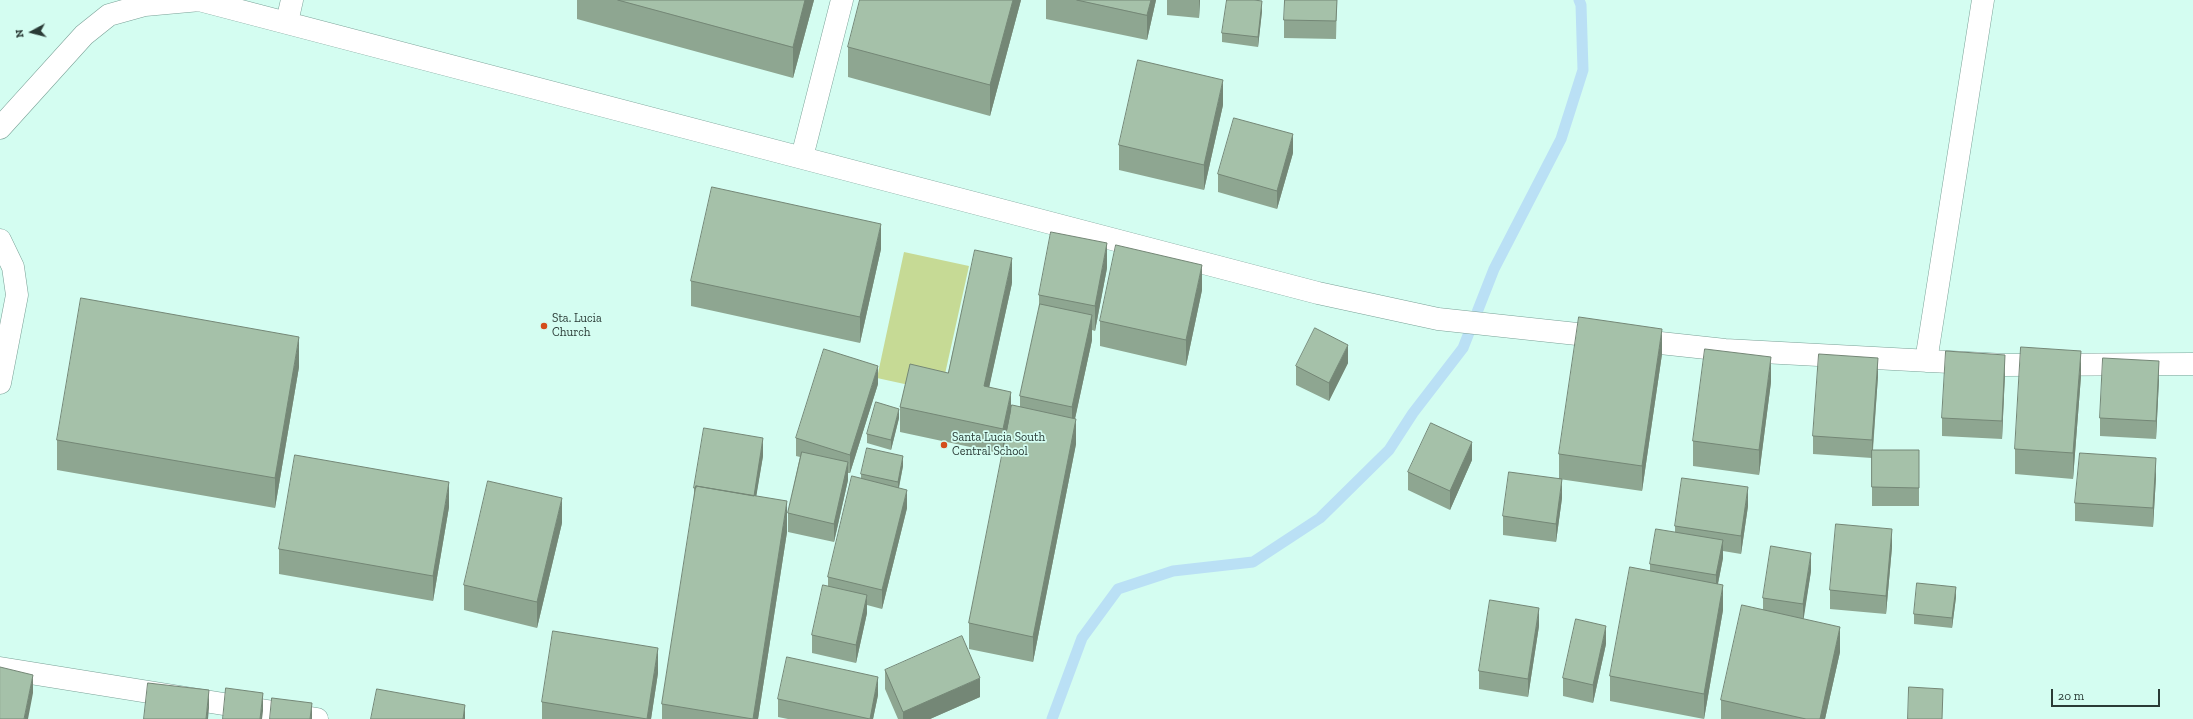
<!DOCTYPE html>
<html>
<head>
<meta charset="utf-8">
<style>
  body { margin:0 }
  #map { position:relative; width:2193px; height:719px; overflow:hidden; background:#d4fdf1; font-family:"Zilla Slab",serif }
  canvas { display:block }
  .north { position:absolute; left:12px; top:12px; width:40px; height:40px; -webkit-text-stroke:3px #d4fdf1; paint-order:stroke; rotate:263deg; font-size:11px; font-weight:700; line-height:16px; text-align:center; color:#2a3b36 }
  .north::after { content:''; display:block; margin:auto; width:14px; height:18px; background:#2a3b36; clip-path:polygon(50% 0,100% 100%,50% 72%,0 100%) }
  .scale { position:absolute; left:2051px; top:689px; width:109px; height:18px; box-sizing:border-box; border:2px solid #2a3b36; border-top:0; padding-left:5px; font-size:12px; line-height:14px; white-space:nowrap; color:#2a3b36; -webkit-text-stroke:3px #d4fdf1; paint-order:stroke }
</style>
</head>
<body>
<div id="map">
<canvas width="2193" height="719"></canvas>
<div class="north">N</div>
<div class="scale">20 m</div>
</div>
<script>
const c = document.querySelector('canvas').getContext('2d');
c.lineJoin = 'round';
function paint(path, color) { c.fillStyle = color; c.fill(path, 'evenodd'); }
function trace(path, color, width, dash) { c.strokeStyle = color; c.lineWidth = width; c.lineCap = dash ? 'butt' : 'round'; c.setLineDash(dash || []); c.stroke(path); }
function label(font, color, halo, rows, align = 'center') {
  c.font = font + ' "Zilla Slab",serif'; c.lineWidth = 3.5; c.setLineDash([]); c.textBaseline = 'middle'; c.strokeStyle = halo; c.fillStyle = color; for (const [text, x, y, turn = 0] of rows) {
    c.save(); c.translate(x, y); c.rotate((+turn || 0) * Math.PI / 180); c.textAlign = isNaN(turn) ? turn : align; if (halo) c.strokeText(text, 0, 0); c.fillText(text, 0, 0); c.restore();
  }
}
const green = new Path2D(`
  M904 252 969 266 941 392 877 378Z`);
const stream = new Path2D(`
  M1052 719 1082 638 1118 589 1173 571 1253 562 1320 518 1389 450 1413 413 1463 348 1494 269 1561 139 1583 70 1581 5 1579 0`);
const street = new Path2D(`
  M199 0 1318 293 1438 319 1725 350 2005 365 2193 364
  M287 22 292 0
  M0 128 84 35 109 15 145 5 200 0
  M802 157 842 0
  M0 240 13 267 17 295 0 383
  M1926 361 1983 0
  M0 668 317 719`);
const wall = new Path2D(`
  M577 0H814L793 78 577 19Z
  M1021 0 990 116 848 77V47Z
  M1046 0H1156L1147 40 1046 19Z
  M1167 0H1200L1199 18 1167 15Z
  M1337 0 1336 39 1284 38V20Z
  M1262 11 1258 47 1222 42V33Z
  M1223 105 1204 190 1119 170V145Z
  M1293 153 1277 209 1218 192V174Z
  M881 249 860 343 691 306V281Z
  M1107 268 1095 331 1092 330V340L1075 418 1076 444 1033 662 969 649V623L1003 454 900 432V407L948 373 1012 283 989 387 1011 414 1020 407V396L1039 309V295Z
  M1202 290 1186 366 1100 346V321Z
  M1662 354 1642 491 1559 479V454Z
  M1348 363 1329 401 1296 385V366Z
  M299 367 275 508 57 470V440Z
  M2005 373 2002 439 1942 436V418Z
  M1878 376 1873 450H1919V506H1872V458L1813 454V436Z
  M2081 376 2073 479 2015 474V449Z
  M2159 379 2156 439 2100 436V418Z
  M1771 382 1759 475 1693 466V441Z
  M878 384 850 473H848V480L834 542 788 532V513L800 457 796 456V438Z
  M899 418 891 450 867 443V434Z
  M763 456 756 496 787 532 758 719H662V704L694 502V488Z
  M1472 460 1450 510 1408 490V472Z
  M903 466 899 488 907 508 882 609 867 605V613L856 663 812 653V635L828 586V577L861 479V474Z
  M2156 477 2153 527 2075 521V503Z
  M1562 498 1556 542 1503 535V516Z
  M1748 506 1741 554 1723 551V558L1718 584 1723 610 1704 719 1610 701V676L1650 571V564L1675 532V526Z
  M449 507 433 601 279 574V549Z
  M562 523 537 628 464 610V585Z
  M1892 547 1886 614 1830 609V590Z
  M1811 571 1803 619 1840 652 1825 719H1721V700L1763 610V598Z
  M1956 597 1952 628 1914 624V614Z
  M1539 626 1528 697 1479 689V671Z
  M1606 644 1593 703 1563 696V678Z
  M885 670 980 697 930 719H898L885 689Z
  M658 673 651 719H542V702Z
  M878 695 873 719H788L778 717V699Z`);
const shadedWall = new Path2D(`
  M805 0H814L793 78V47Z
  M1013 0H1021L990 116V85Z
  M1151 0H1156L1147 40V15Z
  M1199 0H1200L1199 18Z
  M1262 1V11L1258 47V37Z
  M1223 80V105L1204 190V165Z
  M1293 134V153L1277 209V191Z
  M881 224V249L860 343V317Z
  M1107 243V268L1095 331V306Z
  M1012 258V283L984 411V386Z
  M1202 265V290L1186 366V340Z
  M1092 315V340L1072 433V407Z
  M1662 329V354L1642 491V466Z
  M299 337V367L275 508V478Z
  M1348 345V363L1329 401V383Z
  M2081 351V376L2073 479V453Z
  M2005 355V373L2002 439V421Z
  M1771 357V382L1759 475V450Z
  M1878 358V376L1872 458V440Z
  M2159 361V379L2156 439V421Z
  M878 366V384L850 473V455Z
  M1011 392V417L1003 454V429Z
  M899 409V418L891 450V440Z
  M1076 419V444L1033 662V637Z
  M763 438V456L753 516V498Z
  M1472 442V460L1450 510V491Z
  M903 456V466L898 491V482Z
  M2156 458V477L2153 527V508Z
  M848 462V480L834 542V524Z
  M1562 479V498L1556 542V524Z
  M449 482V507L433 601V576Z
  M1748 487V506L1741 554V536Z
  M907 490V508L882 609V590Z
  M562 498V523L537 628V602Z
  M787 501V532L758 719H753Z
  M1892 529V547L1886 614V596Z
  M1723 540V558L1716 593V575Z
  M1811 553V571L1803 623V604Z
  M1723 585V610L1704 719V694Z
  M1956 587V597L1952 628V618Z
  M867 595V613L856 663V645Z
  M1539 608V626L1528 697V679Z
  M1606 626V644L1593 703V685Z
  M1840 627V652L1825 719H1820Z
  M658 648V673L651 719H647Z
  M33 675V693L28 719H24Z
  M878 677V695L873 719H870Z
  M980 678V697L930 719H903V712Z
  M209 690V708L208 719H206Z
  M263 693V711L262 719H260Z
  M312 703V719H310Z
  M465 705V719H463Z`);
const building = new Path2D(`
  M618 0H805L793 47Z
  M860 0H1013L990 85 848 47Z
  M1077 0H1151L1147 15Z
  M1227 0H1254L1262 1 1258 37 1222 33Z
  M1285 0H1337L1336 21 1284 20Z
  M1138 60 1223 80 1204 165 1119 145Z
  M1234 118 1293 134 1277 191 1218 174Z
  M712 187 881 224 860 317 691 281Z
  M1051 232 1107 243 1095 306 1039 295Z
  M1116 245 1202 265 1186 340 1100 321Z
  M975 250 1012 258 984 386 1011 392 1003 429 900 407 910 364 948 373Z
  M81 298 299 337 275 478 57 440Z
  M1040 304 1092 315 1072 407 1020 396Z
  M1579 317 1662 329 1642 466 1559 454Z
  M1315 328 1348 345 1329 383 1296 366Z
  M2021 347 2081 351 2073 453 2015 449Z
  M824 349 878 366 850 455 796 438Z
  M1705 349 1771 357 1759 450 1693 441Z
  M1946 351 2005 355 2002 421 1942 418Z
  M1819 354 1878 358 1872 440 1813 436Z
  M2103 358 2159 361 2156 421 2100 418Z
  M876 402 899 409 891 440 867 434Z
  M1012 405 1076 419 1033 637 969 623Z
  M1431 423 1472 442 1450 491 1408 472Z
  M704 428 763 438 754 496 696 486V488H694Z
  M867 448 903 456 898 482 861 474Z
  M1872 450H1919V488L1872 487Z
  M802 452 848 462 834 524 788 513Z
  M2080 453 2156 458 2153 508 2075 503Z
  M295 455 449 482 433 576 279 549Z
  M1509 472 1562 479 1556 524 1503 516Z
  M852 476 907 490 882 590 828 577Z
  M1682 478 1748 487 1741 536 1675 526Z
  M488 481 562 498 537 602 464 585Z
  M696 486 787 501 753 719 662 704Z
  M1836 524 1892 529 1886 596 1830 590Z
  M1656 529 1723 540 1716 575 1650 564Z
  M1771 546 1811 553 1803 604 1763 598Z
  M1630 567 1723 585 1704 694 1610 676Z
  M1917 583 1956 587 1952 618 1914 614Z
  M823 585 867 595 856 645 812 635Z
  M1490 600 1539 608 1528 679 1479 671Z
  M1742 605 1840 627 1820 719H1806L1721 700Z
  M1576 619 1606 626 1593 685 1563 678Z
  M553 631 658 648 647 719 542 702Z
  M962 636 980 678 903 712 885 670Z
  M787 657 878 677 870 719 778 699Z
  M0 667 33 675 24 719H0Z
  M148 683 209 690 206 719H144Z
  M1909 687 1943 689 1942 719H1908Z
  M226 688 263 693 260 719H223Z
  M377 689 465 705 463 719H371Z
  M272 698 312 703 310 719H270Z`);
const markers = [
  [544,326,4,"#d44d1b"],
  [944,445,4,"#d44d1b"]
];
const poiNames = [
  ["Sta. Lucia",552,319],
  ["Church",552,333],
  ["Santa Lucia South",952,438],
  ["Central School",952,452]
];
paint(green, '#c6da95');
trace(stream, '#bae0f5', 11);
trace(street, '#7aa197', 23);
trace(street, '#fff', 22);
paint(wall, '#8ea691');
paint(shadedWall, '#748776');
paint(building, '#a5c1a9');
trace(building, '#748776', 1);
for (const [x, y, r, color] of markers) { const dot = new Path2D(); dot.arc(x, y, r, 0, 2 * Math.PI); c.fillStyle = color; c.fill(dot); trace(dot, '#d4fdf1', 1.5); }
label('12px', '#2a3b36', '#d4fdf1', poiNames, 'left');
</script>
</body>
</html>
